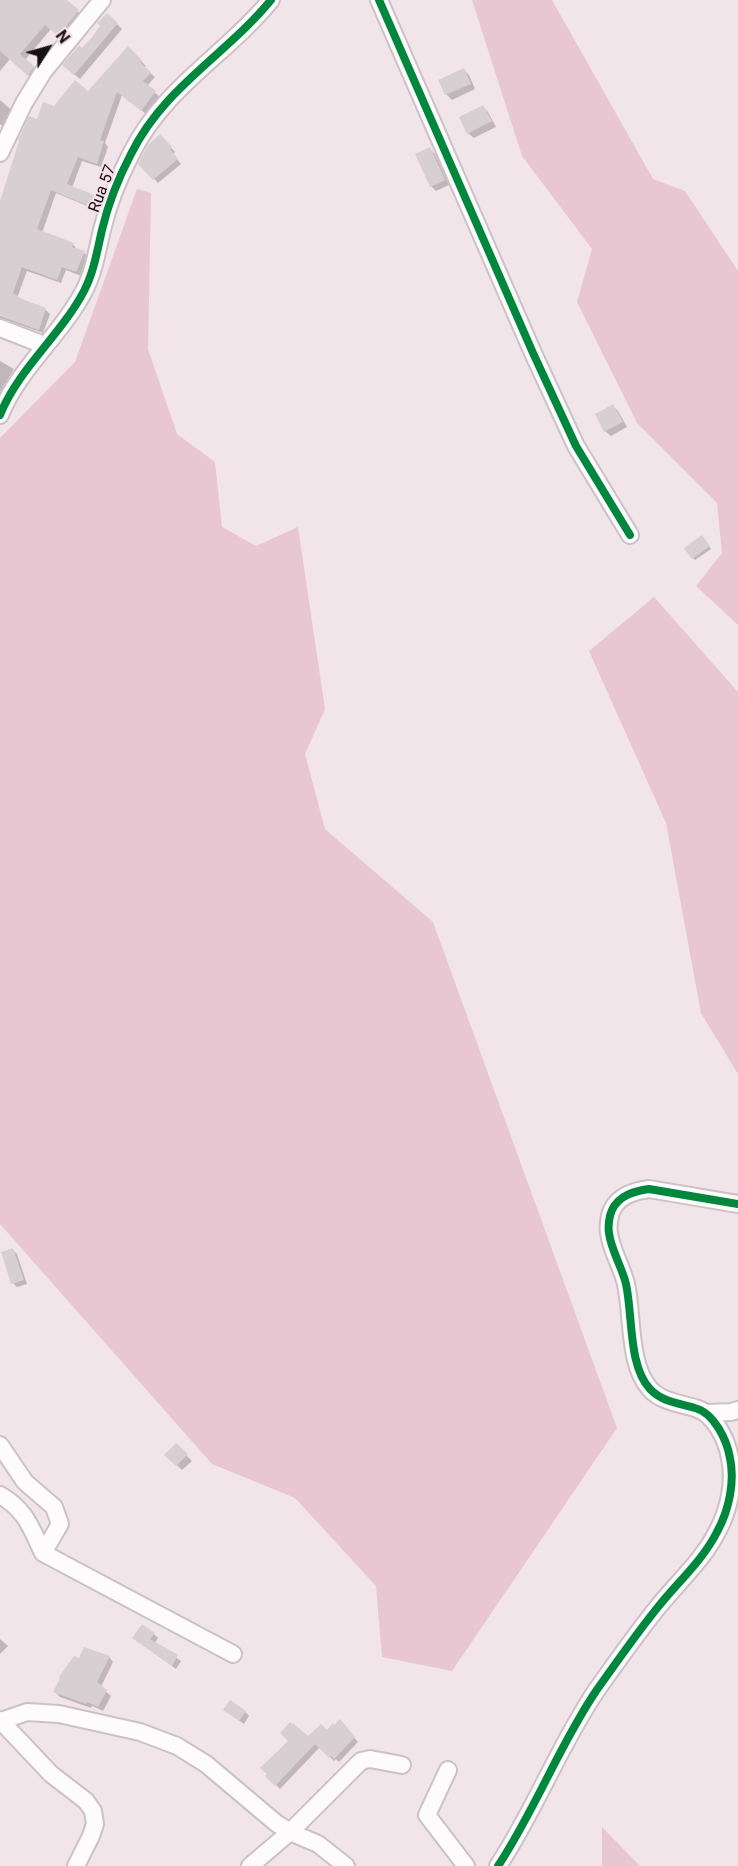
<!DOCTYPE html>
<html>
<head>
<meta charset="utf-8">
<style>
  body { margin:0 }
  #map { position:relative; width:738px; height:1866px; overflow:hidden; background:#f2e5e9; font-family:Roboto,sans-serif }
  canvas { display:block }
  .north { position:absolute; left:18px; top:18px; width:60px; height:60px; -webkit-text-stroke:4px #f7e0e8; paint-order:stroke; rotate:53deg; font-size:16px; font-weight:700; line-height:24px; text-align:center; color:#171013 }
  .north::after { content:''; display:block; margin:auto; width:21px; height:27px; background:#171013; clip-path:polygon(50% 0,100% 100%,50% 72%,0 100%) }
</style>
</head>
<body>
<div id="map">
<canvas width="738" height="1866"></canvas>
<div class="north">N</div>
</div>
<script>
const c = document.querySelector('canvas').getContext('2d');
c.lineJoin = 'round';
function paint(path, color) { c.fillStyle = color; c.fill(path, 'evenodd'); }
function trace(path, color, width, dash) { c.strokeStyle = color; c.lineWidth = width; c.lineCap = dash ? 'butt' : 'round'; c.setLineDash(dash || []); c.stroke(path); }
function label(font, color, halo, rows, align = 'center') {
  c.font = font + ' Roboto,sans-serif'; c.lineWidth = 4.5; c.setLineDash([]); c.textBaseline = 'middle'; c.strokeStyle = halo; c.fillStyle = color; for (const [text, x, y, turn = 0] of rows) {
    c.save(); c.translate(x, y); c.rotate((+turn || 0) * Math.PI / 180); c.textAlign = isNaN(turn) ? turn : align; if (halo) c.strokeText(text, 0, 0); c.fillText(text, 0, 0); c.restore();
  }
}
const green = new Path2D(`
  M472 0H552L653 179 685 191 738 271V625L696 586 722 553 717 503 637 423 577 302 592 249 522 156Z
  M137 189 151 193 148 349 177 434 215 462 222 527 256 546 298 527 325 709 305 754 325 829 433 922 617 1428 452 1671 382 1657 376 1586 295 1498 212 1464 0 1224V438L75 362Z
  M654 597 738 692V1074L701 1013 666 823 589 651Z
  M602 1827 640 1866H602Z`);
const shadow = new Path2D(`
  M0 0H64L83 16 64 39 51 29 25 60 39 72 34 80 10 59 0 71Z
  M117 24 122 29 80 79 69 70Z
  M128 48 146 66 144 68 155 77 147 86 160 97 146 114 122 95 105 143 108 147 101 167 82 161 72 188 98 198 103 203 99 211 56 193 42 233 73 244 77 250 84 253 89 257 81 276 66 270 61 283 27 271 17 298 45 309 50 314 43 333 0 318V205L38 121 55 108 88 93Z
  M464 70 469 75 475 89 452 100 447 95 440 80Z
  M0 100 15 113 7 130 0 124Z
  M483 107 488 112 496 127 474 138 468 133Z
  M160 136 175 152 173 154 181 164 158 183 140 163Z
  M430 149 435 154 449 185 436 191 431 186Z
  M0 361 14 369 0 392Z
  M613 406 618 411 627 427 611 436 605 431Z
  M704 539 711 549 695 560 693 558Z
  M13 1250 17 1254 27 1284 17 1287 13 1283Z
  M176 1445 192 1461 182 1470 166 1455Z
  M154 1634 158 1638 155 1643 181 1661 176 1669 139 1642Z
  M0 1639 8 1646 0 1654Z
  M109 1657 113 1662 101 1687 111 1696 103 1711 92 1706 91 1708 60 1697 55 1692Z
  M245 1712 249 1716 244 1724 230 1714Z
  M344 1725 358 1742 339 1762 336 1759 334 1761 320 1747 280 1789 267 1776 308 1738Z`);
const building = new Path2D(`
  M0 0H67L79 10 58 36 45 25 20 54 34 66 28 76 0 51Z
  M107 13 118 23 74 75 62 65 79 45 82 48 92 37 100 26 97 23Z
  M128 46 142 60 140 62 151 72 143 81 156 91 141 111 117 92 100 140 104 141 97 164 78 157 67 184 99 197 94 208 51 190 37 229 74 243 72 247 85 251 76 272 62 267 57 280 22 267 13 293 22 299 46 308 39 330 0 316V201L19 141 18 140 29 116 37 119 43 102 54 106 75 80 88 91Z
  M464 68 471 84 445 95 438 80Z
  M483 105 492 121 467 134 459 117Z
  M160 134 172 147 170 149 178 159 153 180 138 164 148 145Z
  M430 147 445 180 430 187 415 154Z
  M613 404 623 422 604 432 595 414Z
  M702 535 710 546 692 559 684 548Z
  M13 1248 24 1280 11 1284 1 1252Z
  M176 1443 188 1454 176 1466 164 1455Z
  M142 1624 155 1633 150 1639 178 1655 172 1666 132 1638Z
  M84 1647 110 1656 97 1682 107 1690 98 1707 87 1702 86 1704 53 1692 60 1678 59 1677 74 1656 79 1658Z
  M230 1700 246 1711 239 1721 223 1710Z
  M340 1719 355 1737 334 1759 331 1756 329 1758 315 1744 275 1786 265 1776 267 1774 260 1768 288 1741 280 1733 290 1722 292 1724 293 1723 308 1736 321 1724 327 1730 333 1723 334 1725Z`);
const street = new Path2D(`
  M379 0 533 353 576 446 630 535
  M0 153 24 103 43 72 102 0
  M0 328 44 345
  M0 415C19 368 61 335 84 291 94 272 97 251 102 230 108 204 119 177 131 154 164 87 226 55 271 0
  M706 1413 731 1412 738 1410
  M0 1445 25 1482 54 1507 60 1524 43 1553 233 1654
  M0 1495C26 1510 31 1528 43 1553
  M0 1720 51 1774 86 1801 93 1811 95 1824 91 1836 76 1866
  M1 1721 27 1712 59 1714 140 1732 177 1746 206 1764 276 1823 290 1832 318 1844 346 1866
  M448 1770 427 1815 466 1866
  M250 1866 290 1832 361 1761 370 1759 402 1765
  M498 1866C535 1810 559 1746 596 1691 616 1663 636 1634 658 1607 677 1583 703 1560 717 1532 729 1510 735 1482 730 1458 727 1440 714 1413 695 1408 679 1403 662 1402 650 1389 628 1365 633 1316 626 1284 622 1267 611 1250 609 1233 608 1227 609 1216 612 1210 619 1195 635 1191 649 1189L738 1204`);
const cycleway = new Path2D(`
  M379 0 533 353 576 446 630 535
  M0 415C19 368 61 335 84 291 94 272 97 251 102 230 108 204 119 177 131 154 164 87 226 55 271 0
  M498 1866C535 1810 559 1746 596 1691 616 1663 636 1634 658 1607 677 1583 703 1560 717 1532 729 1510 735 1482 730 1458 727 1440 714 1413 695 1408 679 1403 662 1402 650 1389 628 1365 633 1316 626 1284 622 1267 611 1250 609 1233 608 1227 609 1216 612 1210 619 1195 635 1191 649 1189L738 1204`);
const streetNames = [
  ["Rua 57",103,189,-69]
];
paint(green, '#e8c6d2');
paint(shadow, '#0003');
paint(building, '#d8cfd2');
trace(street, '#cbc2c5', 20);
trace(street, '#fdfbfc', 16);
trace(cycleway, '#00873e', 8);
label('16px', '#171013', '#f7e0e8', streetNames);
</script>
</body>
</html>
